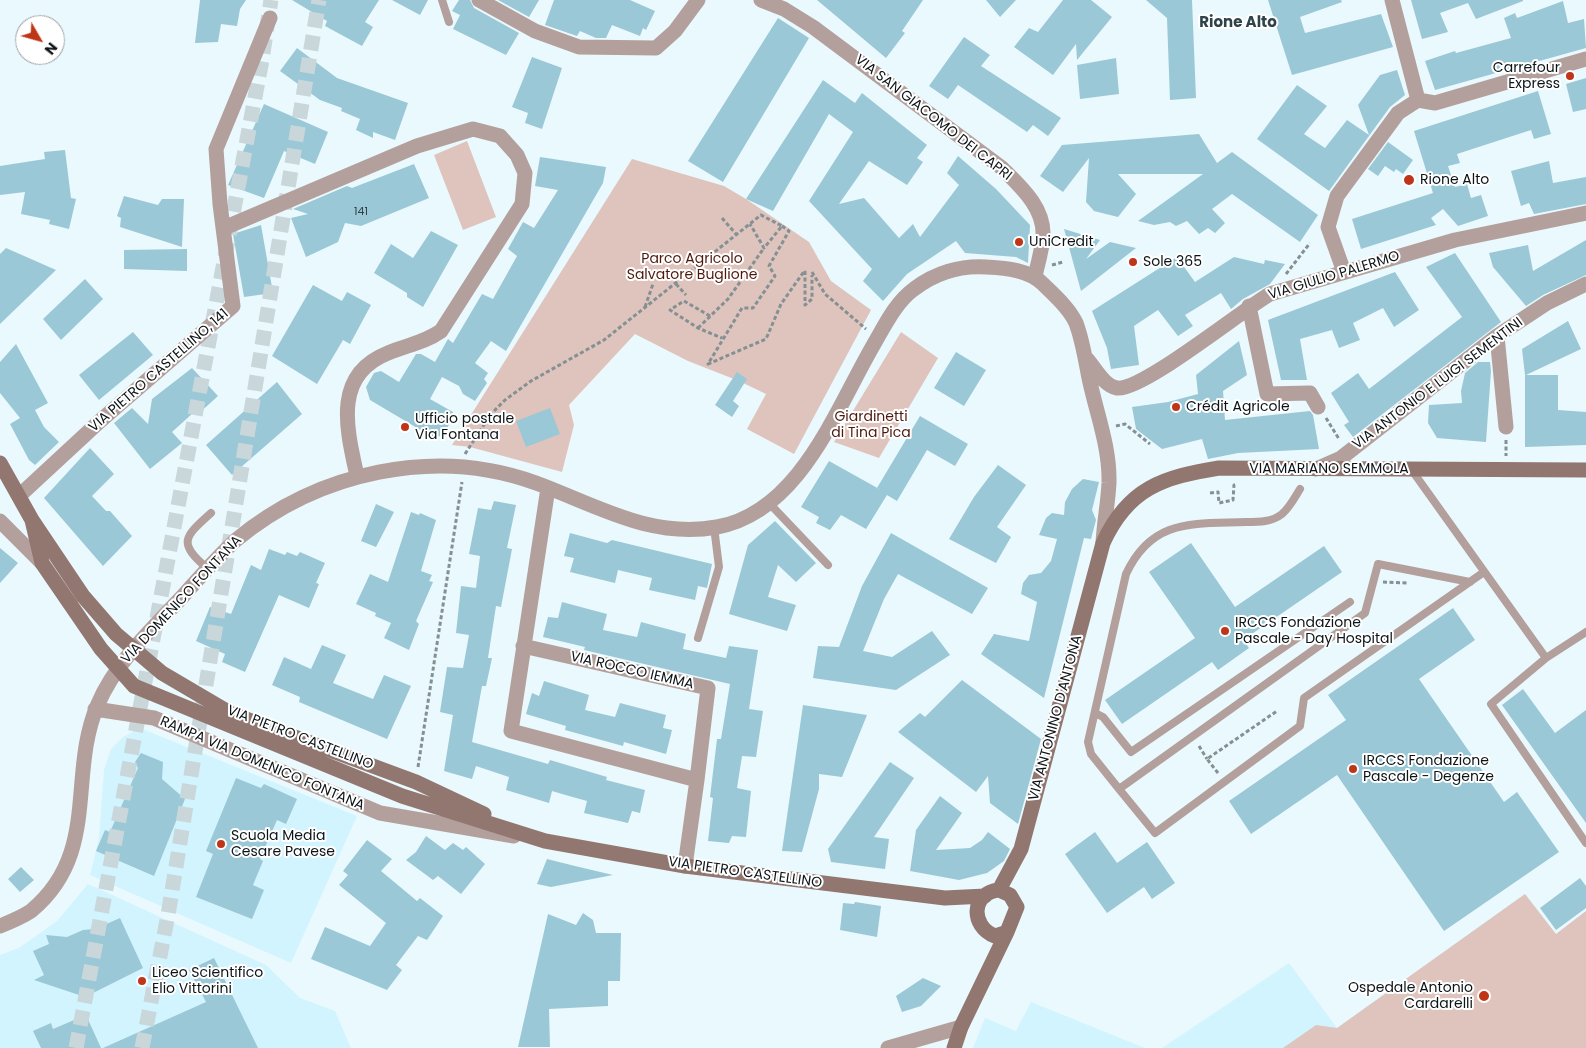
<!DOCTYPE html>
<html>
<head>
<meta charset="utf-8">
<style>
  body { margin:0 }
  #map { position:relative; width:1586px; height:1048px; overflow:hidden; background:#eaf9fd; font-family:Poppins,sans-serif }
  canvas { display:block }
  .north { position:absolute; left:15px; top:15px; width:50px; height:50px; box-sizing:border-box; background:#fff; border:1px solid #9ea1a2; border-radius:50%; rotate:128deg; font-size:14px; font-weight:700; line-height:20px; text-align:center; color:#0c1417 }
  .north::after { content:''; display:block; margin:auto; width:18px; height:22px; background:#bf3518; clip-path:polygon(50% 0,100% 100%,50% 72%,0 100%) }
</style>
</head>
<body>
<div id="map">
<canvas width="1586" height="1048"></canvas>
<div class="north">N</div>
</div>
<script>
const c = document.querySelector('canvas').getContext('2d');
c.lineJoin = 'round';
function paint(path, color) { c.fillStyle = color; c.fill(path, 'evenodd'); }
function trace(path, color, width, dash) { c.strokeStyle = color; c.lineWidth = width; c.lineCap = dash ? 'butt' : 'round'; c.setLineDash(dash || []); c.stroke(path); }
function label(font, color, halo, rows, align = 'center') {
  c.font = font + ' Poppins,sans-serif'; c.lineWidth = 4; c.setLineDash([]); c.textBaseline = 'middle'; c.strokeStyle = halo; c.fillStyle = color; for (const [text, x, y, turn = 0] of rows) {
    c.save(); c.translate(x, y); c.rotate((+turn || 0) * Math.PI / 180); c.textAlign = isNaN(turn) ? turn : align; if (halo) c.strokeText(text, 0, 0); c.fillText(text, 0, 0); c.restore();
  }
}
const built = new Path2D(`
  M140 728 357 816 291 963 90 875 99 838 104 770 111 749 123 737Z
  M88 884 266 965 300 998 335 1011 351 1048H0V955L19 948 57 921Z
  M1525 894 1556 934 1586 911V1048H1162L1289 963 1337 1028Z
  M1031 1002 1145 1048H973L985 1018 1016 1031Z`);
const green = new Path2D(`
  M467 141 496 217 463 230 434 155Z
  M632 159 724 186 746 199 809 242 831 281 871 310 794 454 747 429 766 394 739 381 688 361 635 334 569 405 574 425 562 472 470 447 452 445Z
  M901 332 938 358 879 458 834 442Z
  M1525 894 1556 934 1586 911V1048H1283L1316 1025 1337 1028Z`);
const building = new Path2D(`
  M200 0H246L240 9 237 26 221 24 218 42 195 43Z
  M292 0H379L365 22 373 27 362 46 325 26 327 21Z
  M392 0H428L420 15Z
  M459 0H470L474 8 519 33 506 55 453 29 460 15 452 11Z
  M498 0H539L529 17Z
  M554 0H630L655 11 646 30 643 28 640 36 612 25 606 38H596L580 31 577 36 545 25Z
  M817 0H923L902 31 905 33 886 58Z
  M986 0H1016L1000 17Z
  M1063 0H1091L1112 17 1077 60 1076 44 1053 75 1014 47 1029 28 1038 32Z
  M1146 0H1192L1196 98 1170 100 1167 18Z
  M1268 0H1341L1342 2 1300 17 1305 33 1381 14 1393 47 1292 75Z
  M1411 0H1523V1L1476 19 1468 3 1440 13 1448 32 1422 39Z
  M1563 1 1568 23 1584 19 1586 48 1435 90 1425 61 1455 51 1456 53 1511 38 1504 18 1515 13 1517 18Z
  M778 18 809 38 723 182 688 161Z
  M964 37 990 55 981 66 1061 118 1048 136 1033 125 1027 132 958 85 948 99 929 86Z
  M297 48 337 78 408 103 395 140 373 132V138L356 130 360 119 341 111 342 108 320 100 280 71Z
  M532 57 562 68 542 129 525 123 528 113 512 107Z
  M1116 58 1119 94 1080 99 1077 65Z
  M1397 70 1405 95 1390 107 1329 191 1257 139 1297 85 1327 106 1304 134 1325 148 1347 120 1369 135 1358 105 1380 75Z
  M1586 78V109L1573 112 1566 84Z
  M823 80 855 103 862 93 927 145 917 158 923 162 907 185 869 161 839 204 864 198 899 238 913 224 920 237 959 185 947 173 958 156 996 189 1030 225 1028 263 1016 257 965 253 956 241 907 274 883 301 863 281 872 269 809 201 853 132 829 114 773 211 746 199Z
  M1538 91 1551 134 1534 139 1531 130 1457 154 1460 163 1448 166 1455 187 1467 184 1471 198 1481 195 1488 216 1458 226 1443 209 1431 218 1436 225 1361 249 1352 219 1433 193 1414 131Z
  M264 104 328 132 315 164 284 151 264 198 228 185Z
  M1199 134 1217 163 1232 152 1318 215 1300 242 1232 194 1212 209 1225 223 1215 233 1208 228 1199 234 1187 221 1176 226 1170 222 1154 225 1138 221 1203 174H1118L1136 194 1118 217 1094 211 1086 202 1089 158 1063 192 1040 176 1062 145Z
  M1388 142 1413 160 1403 174 1396 169 1394 172 1385 166 1378 176 1368 169Z
  M65 150 71 198 76 199 69 229 49 224 50 220 21 214 25 192 0 195V166L45 159 44 152Z
  M540 157 606 167 603 183 506 351 491 341 475 363 488 373 484 379 487 383 475 401 463 394 459 386 442 377 430 399 453 412V418L443 435 434 438 370 400 366 387 374 373 381 371 399 382 416 354H421L435 362 448 339 453 343 482 294 493 299 517 256 508 249 523 222 534 228 558 190 535 186Z
  M1549 161 1553 183 1586 177V204L1534 214 1529 203 1521 206 1511 171Z
  M414 164 429 198 361 226 345 223 338 242 306 257 291 218 308 214 293 209 347 186 352 188Z
  M124 196 158 205 162 199H184L182 247 120 227 121 218 117 216Z
  M261 225 273 293 244 297 233 234Z
  M1064 229 1100 240 1086 259 1110 242 1136 248 1081 291Z
  M431 231 458 245 423 307 407 297V293L374 273 391 244 413 258Z
  M1586 240V275L1543 295 1526 306 1493 267 1489 253 1528 245 1533 271Z
  M6 248 56 270 0 324V254Z
  M187 249V271L124 269V250Z
  M1455 253 1501 322 1353 437 1344 425 1349 422 1331 393 1358 373 1369 389 1462 317 1426 267Z
  M1177 257 1195 282 1234 257 1264 264 1265 260 1285 264 1270 284 1243 299 1231 309 1221 293 1185 315 1193 326 1178 336 1158 310 1134 326 1139 365 1111 369 1107 348 1092 311Z
  M1395 272 1419 310 1394 327 1383 308 1353 323 1360 340 1339 348 1332 330 1300 339 1307 380H1281L1268 320Z
  M85 279 103 299 61 340 43 319Z
  M313 285 342 301 347 292 371 305 350 344 343 340 317 384 272 356Z
  M1568 321 1581 349 1526 375H1558V410L1586 412V445L1525 447V375L1522 349Z
  M133 332 153 355 99 400 79 375Z
  M1239 341 1247 375 1223 391 1225 420 1310 411 1313 415 1319 449 1238 453 1208 459 1202 439 1162 449 1136 429 1132 407 1168 402 1198 394 1196 375Z
  M16 344 48 403 35 410 44 427 59 442 35 465 29 460 10 424 20 418 0 393V362Z
  M956 352 986 370 964 406 934 388Z
  M1478 362H1490L1491 371 1486 442 1437 438 1428 423 1429 405 1462 403 1461 391 1465 373Z
  M192 368 218 396 197 415 193 413 172 432 182 443 150 469 114 423 132 408 148 424 152 399Z
  M737 372 747 379 733 401 739 406 732 417 715 405Z
  M277 382 302 414 232 475 206 445Z
  M550 408 560 434 526 447 516 421Z
  M920 416 968 444 955 466 927 450 897 501 887 495 866 529 841 515 830 530 816 523 819 517 801 507 829 461 881 490 877 488Z
  M90 448 114 474 92 496 106 511H110L132 536 103 566 44 498Z
  M998 465 1026 485 997 527 1011 537 996 563 949 539 974 497Z
  M1083 479 1099 482 1092 510 1096 520 1091 539 1084 538 1044 698 981 654 994 634 1029 641 1037 602 1021 594 1023 583 1029 575 1041 573 1051 561 1057 539 1039 535 1046 518 1052 513 1064 515 1065 502 1072 489Z
  M494 501 516 505 507 548 512 549 501 607 496 606 488 658H492L486 686H482L472 742 548 764 550 760 607 777 606 780 645 790 640 813 632 811 628 823 584 813 587 801 569 796 552 791 549 803 506 790 509 777 476 766 472 779 444 771 453 715 440 712 447 667 463 668 469 635 456 633 461 586 476 588 480 556 469 554 478 508 491 510Z
  M376 504 394 512 376 547 361 541Z
  M411 512 419 515 420 513 436 520 421 571 432 575 429 581 433 582 416 621 419 624 409 650 384 638 391 623 375 616 376 613 356 604 370 574 388 582Z
  M775 521 816 563 796 582 778 565 768 597 796 605 787 631 729 614 748 545Z
  M570 533 607 543 612 540 712 564 707 588 698 586 695 600 649 590 652 578 618 570 615 583 570 572 574 558 564 556Z
  M891 533 988 588 972 614 898 574 884 599 863 651 892 657 932 631 950 655 896 690 813 678 818 646 839 647 862 586Z
  M1191 543 1235 607 1324 546 1342 572 1243 640 1249 648 1218 670 1212 662 1122 724 1105 700 1195 638 1149 572Z
  M0 548 18 563 0 583Z
  M269 549 285 555 287 552 297 556 300 552 325 563 316 583 319 584 309 608 279 595 245 672 222 662 225 654 196 641 210 607 231 614 251 565 261 570Z
  M562 602 607 614 603 630 637 637 641 622 686 634 683 649 726 658 729 646 758 650 749 709 763 711 756 757 742 756 737 788 751 791 746 837 732 836 729 843 708 841 713 798 710 797 717 739H721L730 684 584 650 585 647 543 637 548 617 558 618Z
  M1453 608 1475 640 1419 679 1504 802 1517 792 1559 852 1444 931 1337 775 1251 834 1229 801 1346 720 1328 695Z
  M322 645 346 655 333 683 373 699 384 675 411 686 387 739 299 702 300 697 272 685 284 657 311 669Z
  M962 680 1041 739 1018 824 990 803 988 776 976 792 898 732 920 713 925 717Z
  M544 681 589 695 585 710 615 717 620 703 666 715 663 728 672 730 666 754 624 742 623 746 565 730 566 726 526 714 532 693 539 696Z
  M1523 689 1555 733 1586 710V823L1502 705Z
  M803 705 867 715 842 777 819 774V789L802 852 782 851Z
  M141 753 163 762 162 779 185 799 154 876 96 851 105 830 110 832 138 768 135 762Z
  M890 762 914 778 874 837 889 839 885 869 831 862 828 849Z
  M236 778 261 788 264 784 297 799 286 824 277 820 260 859 263 861 253 885 264 890 252 919 196 897 213 854 206 851Z
  M940 796 962 813 936 850 970 848 982 840 988 832 1010 849 1004 861 987 873 959 880 910 871 916 830Z
  M1095 832 1117 863 1147 842 1175 883 1152 899 1144 887 1107 913 1065 854Z
  M426 836 445 850 453 843 463 850 466 847 485 864 461 894 438 876 433 880 406 860 416 852Z
  M367 840 392 859 381 871 417 901 420 898 443 916 427 940 418 936 396 965 402 970 387 990 311 959 325 927 370 946 386 923 339 885 348 875 343 871Z
  M547 859 575 866 613 875 551 887 537 884Z
  M21 867 34 880 20 892 8 879Z
  M1580 878 1586 886V908L1556 930 1540 908Z
  M855 902 881 906 877 937 840 930 843 903 854 904Z
  M583 913 593 920 596 933H621L620 981H608V1006L549 1009 550 1047H518L548 914 576 925Z
  M120 918 143 968 85 997 34 980 44 975 33 951 49 944 46 935 67 937 83 930 95 929Z
  M214 958 258 1048H103L206 1002 189 970Z
  M923 978 941 986 921 1006 902 1012 896 996Z
  M86 1015 101 1048H41L33 1031 51 1023 53 1029Z`);
const highwayTunnel = new Path2D(`
  M76 1048 262 60 271 0
  M142 1048 168 915 319 0`);
const path = new Path2D(`
  M722 218 736 234
  M782 226 789 231 769 266 775 276 753 308H742L708 364 766 339 781 304 805 270
  M1052 265 1063 262
  M805 271V305L812 299V275
  M812 272 825 294 866 329
  M1286 274 1310 243
  M676 284 686 295
  M645 307 653 284
  M710 316 684 301 670 310 698 328 722 338
  M698 328 728 299 764 248
  M1326 418 1339 439
  M1116 426 1125 424 1150 444
  M1506 440V456
  M465 454 491 414 505 400 531 381 604 340 761 215 782 226 764 248 750 224
  M1210 493 1218 492 1219 503 1233 500 1234 485H1237
  M1383 582 1409 583
  M1199 746 1207 759
  M418 767 462 482
  M1218 773 1207 759 1277 711`);
const lane = new Path2D(`
  M442 0 449 22
  M1411 469 1546 658
  M1300 489C1295 497 1290 507 1282 514 1272 522 1259 522 1246 522 1193 524 1152 518 1126 574L1088 742 1091 754 1119 789 1365 613 1378 564 1470 582
  M769 503 828 565
  M208 569C178 543 183 538 211 513
  M1586 632 1546 658 1491 704 1586 843
  M698 638 719 567 714 527
  M1095 713 1103 717 1131 752 1350 602
  M1119 789 1155 833 1300 726 1304 698 1484 572`);
const street = new Path2D(`
  M479 0 535 31 579 47 656 48 675 31 698 0
  M761 0 784 9 813 27 1002 168C1021 187 1045 208 1043 237 1042 250 1038 263 1035 276
  M1392 0 1418 100
  M224 228 417 146 473 129 500 136 517 155 525 173 522 204 441 331C424 343 407 345 388 353 332 375 347 430 357 476
  M1344 272 1328 227 1337 196 1398 113 1418 100 1435 103 1586 59
  M1249 306 1267 394 1310 393 1318 407
  M1497 336 1506 427
  M1087 359C1095 368 1104 386 1117 388 1141 392 1242 310 1270 294L1455 240 1586 213
  M1316 469 1341 458 1497 336 1547 303 1586 284
  M548 488 511 731 697 780 685 866
  M19 496 100 421 233 306 220 204 216 149 270 18
  M0 521 42 563
  M523 646 708 688 697 780
  M95 709 154 718 380 813 514 836
  M0 926C10 922 22 917 31 911 101 853 67 775 98 704 116 662 152 629 183 596 200 577 217 557 236 540 318 472 435 446 536 483 596 505 650 539 717 527 800 512 836 409 874 344 885 325 896 302 914 289 935 273 961 265 987 267 1006 268 1029 270 1043 284 1055 296 1069 308 1076 323 1082 339 1085 357 1088 373 1095 410 1110 445 1109 483 1108 503 1104 523 1103 543
  M888 1048 961 1027`);
const secondary = new Path2D(`
  M0 463 32 520 83 596 116 634 162 673 230 713 416 782 484 814
  M32 520 42 563 101 649 134 686 402 796 545 841 685 866 945 898 985 896
  M999 890 1021 849 1103 543C1128 488 1163 477 1219 468L1586 470
  M999 890 1010 895 1017 907 1007 932 995 936C970 926 971 893 999 890Z
  M954 1048 961 1027 1007 932`);
const markers = [
  [1570,76,5,"#bf3518"],
  [1409,180,6,"#bf3518"],
  [1019,242,5,"#bf3518"],
  [1133,262,5,"#bf3518"],
  [1176,407,5,"#bf3518"],
  [405,427,5,"#bf3518"],
  [1225,631,5,"#bf3518"],
  [1353,769,5,"#bf3518"],
  [221,844,5,"#bf3518"],
  [142,981,5,"#bf3518"],
  [1484,996,6,"#bf3518"]
];
const numberNames = [
  ["141",361,212]
];
const poiNames = [
  ["Carrefour",1560,68,"right"],
  ["Express",1560,84,"right"],
  ["Rione Alto",1420,180],
  ["UniCredit",1029,242],
  ["Sole 365",1143,262],
  ["Crédit Agricole",1186,407],
  ["Ufficio postale",415,419],
  ["Via Fontana",415,435],
  ["IRCCS Fondazione",1235,623],
  ["Pascale - Day Hospital",1235,639],
  ["IRCCS Fondazione",1363,761],
  ["Pascale - Degenze",1363,777],
  ["Scuola Media",231,836],
  ["Cesare Pavese",231,852],
  ["Liceo Scientifico",152,973],
  ["Elio Vittorini",152,989],
  ["Ospedale Antonio",1473,988,"right"],
  ["Cardarelli",1473,1004,"right"]
];
const streetNames = [
  ["VIA SAN GIACOMO DEI CAPRI",933,118,38],
  ["VIA GIULIO PALERMO",1334,276,-17],
  ["VIA PIETRO CASTELLINO, 141",159,371,-41],
  ["VIA ANTONIO E LUIGI SEMENTINI",1438,384,-37],
  ["VIA MARIANO SEMMOLA",1329,469],
  ["VIA DOMENICO FONTANA",182,600,-47],
  ["VIA ROCCO IEMMA",632,671,13],
  ["VIA ANTONINO D'ANTONA",1056,718,-75],
  ["VIA PIETRO CASTELLINO",300,738,21],
  ["RAMPA VIA DOMENICO FONTANA",262,764,23],
  ["VIA PIETRO CASTELLINO",745,873,8]
];
const parkNames = [
  ["Parco Agricolo",692,259],
  ["Salvatore Buglione",692,275],
  ["Giardinetti",871,417],
  ["di Tina Pica",871,433]
];
const neighbourhoodNames = [
  ["Rione Alto",1238,23]
];
paint(built, '#d2f4fe');
paint(green, '#dfc4bd');
paint(building, '#9ac8d6');
trace(highwayTunnel, '#c9d7da', 15, [15, 8]);
trace(path, '#849093', 3, [4, 2.5]);
trace(lane, '#b3a09c', 8);
trace(street, '#b3a09c', 15);
trace(secondary, '#927771', 15);
for (const [x, y, r, color] of markers) { const dot = new Path2D(); dot.arc(x, y, r, 0, 2 * Math.PI); c.fillStyle = color; c.fill(dot); trace(dot, '#fff', 2); }
label('11px', '#304147', null, numberNames);
label('14px', '#0c1417', '#fff', poiNames, 'left');
label('14px', '#0c1417', '#fff', streetNames);
label('14px', '#4d190e', '#fff', parkNames);
label('bold 15px', '#2f444a', '#fff', neighbourhoodNames);
</script>
</body>
</html>
